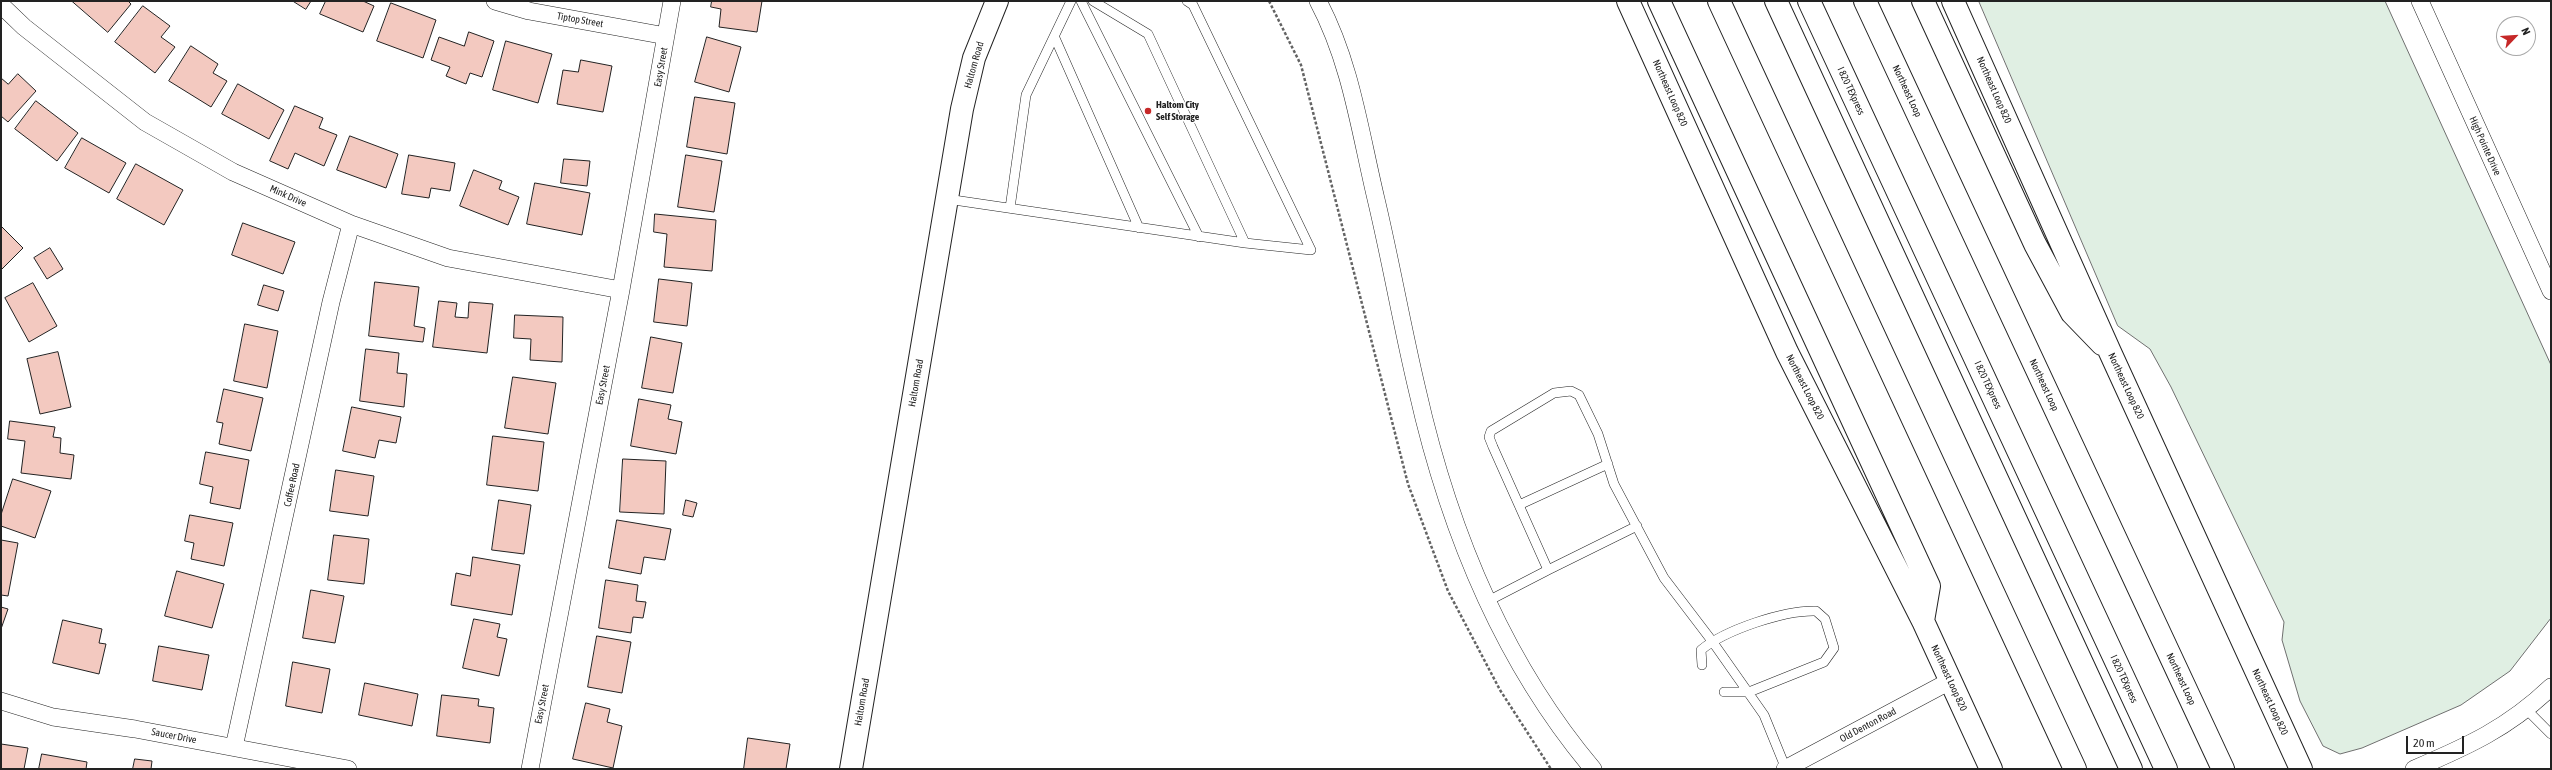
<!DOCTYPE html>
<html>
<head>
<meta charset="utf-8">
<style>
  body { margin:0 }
  #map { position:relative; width:2552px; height:770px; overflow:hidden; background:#fff; font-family:"Asap Condensed",sans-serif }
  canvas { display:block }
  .frame { position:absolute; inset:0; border:2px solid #222; pointer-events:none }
  .north { position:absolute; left:2496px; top:16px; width:40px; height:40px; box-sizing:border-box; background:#fff; border:1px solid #a7a7a7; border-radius:50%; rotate:65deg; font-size:11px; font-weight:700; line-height:16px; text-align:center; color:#222 }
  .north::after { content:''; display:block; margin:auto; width:14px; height:18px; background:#c62828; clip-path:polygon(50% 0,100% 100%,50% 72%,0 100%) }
  .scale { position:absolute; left:2406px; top:736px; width:58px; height:18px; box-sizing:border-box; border:2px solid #222; border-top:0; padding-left:5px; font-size:12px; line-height:14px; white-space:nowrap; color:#222; -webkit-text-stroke:3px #fff; paint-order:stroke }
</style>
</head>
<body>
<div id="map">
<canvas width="2552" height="770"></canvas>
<div class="frame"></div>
<div class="north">N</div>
<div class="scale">20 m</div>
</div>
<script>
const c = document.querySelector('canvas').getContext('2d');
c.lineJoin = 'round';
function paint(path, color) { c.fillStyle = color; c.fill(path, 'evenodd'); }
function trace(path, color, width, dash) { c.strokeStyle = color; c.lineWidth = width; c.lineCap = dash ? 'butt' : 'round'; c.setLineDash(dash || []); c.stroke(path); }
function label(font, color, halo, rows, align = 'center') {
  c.font = font + ' "Asap Condensed",sans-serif'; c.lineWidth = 3; c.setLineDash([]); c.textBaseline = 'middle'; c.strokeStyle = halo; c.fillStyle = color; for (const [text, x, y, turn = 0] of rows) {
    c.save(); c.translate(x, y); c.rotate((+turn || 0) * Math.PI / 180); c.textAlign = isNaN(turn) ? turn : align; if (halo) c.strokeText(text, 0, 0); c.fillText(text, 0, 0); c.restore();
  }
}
const green = new Path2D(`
  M1979 1H2385L2551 365V618L2510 671 2461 705 2362 748 2340 754 2323 746 2300 701 2282 640 2284 622 2171 387 2150 349 2118 326Z`);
const building = new Path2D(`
  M72 1H128L131 4 108 32Z
  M293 1H311L306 9Z
  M326 1H363L374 6 363 32 320 14Z
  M712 1H762L757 32 719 27 721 9 711 7Z
  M391 3 436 20 423 58 377 41Z
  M143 6 170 26 161 37 175 47 155 73 115 42Z
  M469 32 494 41 482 77 470 73 466 84 446 76 450 67 431 60 439 37 464 46Z
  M707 37 741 47 729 92 695 82Z
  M506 41 552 54 538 103 493 90Z
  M191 46 218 64 213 73 227 81 211 107 169 81Z
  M581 60 612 66 603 112 557 104 563 70 578 72Z
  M18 74 36 91 8 122 1 116V78L8 84Z
  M238 84 284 110 269 139 222 114Z
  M695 97 735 103 727 154 687 147Z
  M36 101 78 133 57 161 15 129Z
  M295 106 323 118 319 128 337 135 324 166 295 153 288 169 270 161Z
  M350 136 398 154 386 188 337 170Z
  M82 138 126 163 109 193 65 168Z
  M409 155 455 163 450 191 431 188 429 198 402 194Z
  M686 155 722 161 714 212 678 207Z
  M564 159 590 161 587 186 561 183Z
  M136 164 183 190 164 225 117 199Z
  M474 170 502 181 499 189 519 197 508 225 460 206Z
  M535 183 590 193 582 235 527 224Z
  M655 214 716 220 712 271 664 267 667 234 654 232Z
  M243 223 295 242 283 274 232 255Z
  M1 226 23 248 1 270Z
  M50 248 63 269 47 279 34 258Z
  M659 279 692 283 687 326 654 322Z
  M375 282 419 287 414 326 425 328 423 342 369 336Z
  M33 283 57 326 29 342 5 298Z
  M264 285 284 291 278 311 258 305Z
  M439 301 457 303 455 317 468 318 469 302 493 304 487 353 433 347Z
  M515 315 563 317 562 362 530 360 531 339 514 338Z
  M245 324 278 331 267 388 234 381Z
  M651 337 682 343 673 393 642 388Z
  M366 349 399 353 397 373 407 374 404 407 360 401Z
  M58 352 71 407 40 414 27 359Z
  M513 377 556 383 548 434 505 428Z
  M224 389 263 398 251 451 219 444 223 423 217 422Z
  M639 399 671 405 668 419 682 422 676 454 631 446Z
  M352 407 401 417 396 443 379 440 375 458 343 451Z
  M10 421 55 427 53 437 61 438 60 453 74 455 71 479 21 473 25 441 8 439Z
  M493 436 544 442 538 491 487 485Z
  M206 452 249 460 240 509 210 503 213 487 200 484Z
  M623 459 666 461 664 514 620 512Z
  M336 470 374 476 368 516 330 511Z
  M13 479 51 491 35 538 1 526V515Z
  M499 500 531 505 524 554 492 550Z
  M686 500 697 503 693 517 683 515Z
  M190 515 233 523 224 566 191 559 194 543 185 541Z
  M617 520 671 529 665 560 644 557 641 574 609 568Z
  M334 535 369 539 364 584 328 580Z
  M1 540 18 543 8 596 1 595Z
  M473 557 520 565 512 615 451 605 456 573 470 576Z
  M177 571 224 584 212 628 165 616Z
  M606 580 638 585 636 601 646 602 643 618 633 617 631 633 599 628Z
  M311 590 344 596 335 643 303 638Z
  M1 607 8 609 1 629Z
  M474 619 500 624 497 637 507 639 499 676 463 668Z
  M63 620 102 629 99 643 106 644 99 674 53 663Z
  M597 636 631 642 622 693 588 687Z
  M159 646 209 655 202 690 153 681Z
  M293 662 330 669 322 713 286 706Z
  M365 683 418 694 412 726 359 715Z
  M442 695 479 699 478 706 494 708 490 743 437 736Z
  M586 703 610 709 607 722 622 726 613 768 573 759Z
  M748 738 790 744 786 769H744Z
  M1 744 28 748 24 769H1Z
  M42 754 87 762 86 769H39Z
  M135 759 152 761 151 769H133Z`);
const path = new Path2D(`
  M1269 1 1301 65 1408 484 1448 591 1500 690 1551 769`);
const service = new Path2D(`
  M1081 1 1199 237
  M1187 1 1193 5 1311 250 1245 243
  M1055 38 1139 228
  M947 199 1245 243 1148 34 1093 1
  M1010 208 1026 95 1071 1
  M1519 505 1608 464
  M1637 526 1548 570 1493 447 1489 437 1491 431 1554 393 1571 391 1579 395 1598 434 1614 484 1664 578 1712 641 1764 715 1786 769
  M1486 602 1548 570
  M1702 665 1701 650C1725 630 1784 610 1816 611L1825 619 1834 648 1824 662 1749 692H1724
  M2527 710 2551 734`);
const minor = new Path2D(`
  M495 1 529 11 666 36
  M1318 1C1351 63 1360 132 1376 199 1391 262 1402 326 1417 389 1448 527 1501 660 1593 769
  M2420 1 2551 291
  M1 5 24 27 145 122 233 172 351 224 448 258 621 290
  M1 701 53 717 135 729 348 769
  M234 747 331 302 351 224
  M530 769 621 290 672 1
  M1785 769 1950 681
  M2414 769C2468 746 2508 728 2551 687`);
const secondary = new Path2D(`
  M1628 1 1787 352 1923 621 1991 769
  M1659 1 1929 586 1923 621
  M1923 1 2035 244 2072 313 2102 344
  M1953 1 2110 352 2301 769
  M851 769 962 109 974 58 997 1`);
const motorway = new Path2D(`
  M1719 1 2075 769
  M1776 1 2131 769
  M1809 1 2166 769
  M1865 1 2223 769`);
const markers = [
  [1148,111,4,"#c62828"]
];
const streetNames = [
  ["Tiptop Street",580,20,10],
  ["Haltom Road",974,65,-74],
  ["Easy Street",661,67,-80],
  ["Northeast Loop 820",1994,90,66],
  ["I 820 TEXpress",1851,91,65],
  ["Northeast Loop",1907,91,65],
  ["Northeast Loop 820",1670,93,66],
  ["High Pointe Drive",2485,146,66],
  ["Mink Drive",288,196,24],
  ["Haltom Road",916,383,-80],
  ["Easy Street",603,385,-79],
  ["I 820 TEXpress",1988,385,65],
  ["Northeast Loop",2044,385,65],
  ["Northeast Loop 820",2126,386,65],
  ["Northeast Loop 820",1805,387,63],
  ["Coffee Road",292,485,-78],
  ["Northeast Loop 820",1949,678,65],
  ["I 820 TEXpress",2124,679,65],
  ["Northeast Loop",2181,679,65],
  ["Haltom Road",862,702,-80],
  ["Northeast Loop 820",2270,702,65],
  ["Easy Street",542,704,-79],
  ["Old Denton Road",1868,725,-28],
  ["Saucer Drive",174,736,11]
];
const poiNames = [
  ["Haltom City",1156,105],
  ["Self Storage",1156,117]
];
paint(green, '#e0efe3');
trace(green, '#6f6f6f', 1);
paint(building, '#f3c9c0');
trace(building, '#222', 1);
trace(service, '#222', 10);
trace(minor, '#222', 18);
trace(secondary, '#222', 24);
trace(motorway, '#222', 24);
trace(path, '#646464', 2.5, [3, 2]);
trace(service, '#fff', 9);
trace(minor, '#fff', 17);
trace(secondary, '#fff', 22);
trace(motorway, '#fff', 22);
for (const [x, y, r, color] of markers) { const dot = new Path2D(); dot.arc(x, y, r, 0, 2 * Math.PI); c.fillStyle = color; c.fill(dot); trace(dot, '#fff', 1.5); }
label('10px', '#222', '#fff', streetNames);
label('bold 10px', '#222', '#fff', poiNames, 'left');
</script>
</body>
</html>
